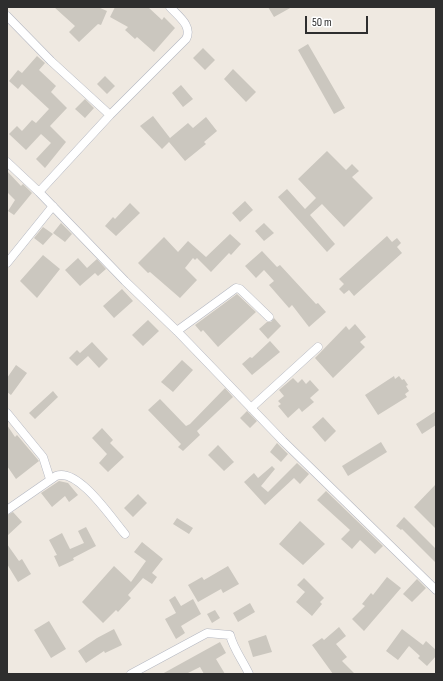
<!DOCTYPE html>
<html>
<head>
<meta charset="utf-8">
<style>
  body { margin:0 }
  #map { position:relative; width:443px; height:681px; overflow:hidden; background:#efe9e1; font-family:"Sofia Sans Condensed",sans-serif }
  canvas { display:block }
  .frame { position:absolute; inset:0; border:8px solid #2e2e2e; pointer-events:none }
  .scale { position:absolute; left:305px; top:16px; width:63px; height:18px; box-sizing:border-box; border:2px solid #2e2e2e; border-top:0; padding-left:5px; font-size:12px; line-height:14px; white-space:nowrap; color:#2e2e2e; -webkit-text-stroke:3px #fff; paint-order:stroke }
</style>
</head>
<body>
<div id="map">
<canvas width="443" height="681"></canvas>
<div class="frame"></div>
<div class="scale">50 m</div>
</div>
<script>
const c = document.querySelector('canvas').getContext('2d');
c.lineJoin = 'round';
function paint(path, color) { c.fillStyle = color; c.fill(path, 'evenodd'); }
function trace(path, color, width, dash) { c.strokeStyle = color; c.lineWidth = width; c.lineCap = dash ? 'butt' : 'round'; c.setLineDash(dash || []); c.stroke(path); }
const building = new Path2D(`
  M54 7H98L107 11 101 25 98 24 79 42 69 32 75 26Z
  M115 7H148L162 20 164 17 175 28 154 52 137 37 135 39 125 30 128 27 110 17Z
  M268 7H292L274 17Z
  M308 44 345 108 334 114 298 50Z
  M203 48 215 60 205 70 193 58Z
  M37 56 45 63 39 70 56 86 51 92 67 108 50 126 66 142 45 168 36 159 51 143 41 134 26 150 9 134 17 126 22 131 32 120 36 123 49 109 22 84 18 89 9 81 18 70 22 73Z
  M233 69 256 92 246 102 224 79Z
  M105 76 115 86 107 94 97 84Z
  M181 85 193 99 183 107 172 93Z
  M85 99 94 108 85 118 75 109Z
  M153 116 170 138 188 123 193 128 206 117 217 131 204 142 206 144 185 161 169 142 162 149 140 126Z
  M327 151 346 170 352 164 359 171 352 177 373 198 344 227 322 204 310 215 335 244 327 252 278 197 287 189 305 209 316 198 298 179Z
  M7 171 21 186 23 184 32 193 14 215 8 211 15 200 7 192Z
  M245 201 253 210 240 222 232 213Z
  M130 203 140 213 116 236 105 226 113 217 115 219Z
  M61 223 72 234 65 242 53 233Z
  M264 223 274 233 264 241 255 231Z
  M43 227 53 234 43 245 34 238Z
  M230 234 241 244 231 255 229 253 211 272 197 258 195 260 193 258 185 268 197 280 180 298 150 272 148 273 138 263 164 237 178 252 188 241 206 257Z
  M387 236 392 242 397 238 401 243 397 247 402 253 354 296 349 290 344 294 339 289 344 284 339 279Z
  M262 251 277 267 280 265 316 304 318 303 326 312 309 327 292 305 289 308 269 285 274 281 264 270 256 278 245 266Z
  M43 255 60 269 37 298 20 281Z
  M78 258 87 268 97 259 106 269 98 276 95 273 80 286 65 270Z
  M122 289 133 301 114 318 103 306Z
  M237 294 256 312 218 347 203 330 201 332 195 325Z
  M274 318 281 326 268 339 259 329 267 322H271Z
  M148 320 159 331 143 346 132 335Z
  M355 324 366 337 360 342 365 347 333 378 315 358 346 326 349 330Z
  M270 341 280 352 252 375 242 364 250 357 252 358Z
  M92 342 108 359 99 368 88 356 77 366 69 358 77 350 80 353Z
  M182 360 193 370 173 392 161 382Z
  M16 365 27 373 11 395 7 392V378Z
  M394 376 395 379 399 376 402 380 404 379 408 385 406 386 409 391 405 394 407 397 378 415 365 395Z
  M293 378 298 383 302 379 306 384 310 380 319 390 310 398 314 402 302 412 299 408 288 418 278 406 281 404 278 401 284 396 279 390Z
  M225 388 233 397 197 431 200 435 183 451 178 447 181 444 148 410 160 399 186 426 190 424Z
  M53 391 58 397 35 419 29 413Z
  M247 411 257 421 250 428 240 418Z
  M436 411V425L422 434 416 424Z
  M323 417 336 431 325 442 312 427Z
  M7 425 15 437 17 435 39 461 16 479 7 466Z
  M102 428 113 440 110 443 124 457 108 472 99 463 107 454 92 438Z
  M381 442 387 452 348 476 342 466Z
  M277 443 288 454 281 462 270 452Z
  M218 445 234 462 224 471 208 455Z
  M297 463 309 474 300 484 294 478 265 505 244 482 254 473 258 478 272 466 275 469 261 486 268 492Z
  M59 481 68 483 78 495 69 502 65 496 52 507 41 493Z
  M436 484V529L414 507Z
  M326 491 383 546 375 554 360 540 352 549 341 539 350 530 317 500Z
  M138 494 147 503 133 517 124 508Z
  M13 512 22 522 7 536V515Z
  M404 517 436 549V563L402 529 401 530 396 526Z
  M177 518 193 528 189 534 173 524Z
  M300 521 325 544 303 565 279 544Z
  M86 527 96 546 73 558 74 560 59 567 54 556 57 555 49 540 62 533 70 549 84 543 78 531Z
  M142 542 163 559 152 573 157 577 152 584 143 578 128 595 131 598 118 612 116 610 103 623 82 602 114 566 131 582 146 561 134 552Z
  M7 544 19 561 22 559 31 574 18 582 7 564Z
  M228 566 239 584 223 593 221 589 198 602 188 585 202 577 204 580Z
  M387 577 401 588 364 631 352 619 365 606 362 604 371 593 373 595Z
  M304 578 324 598 320 602 322 604 312 616 296 602 305 592 297 585Z
  M417 579 426 588 412 602 403 594Z
  M175 596 181 606 193 599 201 614 181 626 185 633 176 639 165 619 176 613 169 600Z
  M250 603 255 612 238 622 233 613Z
  M215 610 220 618 212 623 207 614Z
  M49 621 66 649 51 658 34 630Z
  M339 627 346 636 336 644 347 657 342 661 355 674H333L312 645 322 638 324 640Z
  M114 629 122 645 105 653 104 651 86 663 78 651 97 638Z
  M402 629 423 645 426 641 436 650V656L427 666 418 658 420 656 409 646 398 660 386 651Z
  M266 635 272 652 253 657 248 641Z
  M220 642 226 653 216 659 225 674H204L200 667 186 674H162Z`);
const minor = new Path2D(`
  M7 16 51 61 110 115
  M7 162 39 192 125 281 177 331 283 441 436 590
  M39 192 110 115 186 39C193 26 178 16 170 7
  M7 263 53 206
  M177 331 236 288 240 289 269 317
  M251 408 318 347
  M7 413 43 457 50 479
  M7 510 56 476C78 467 112 519 125 534
  M131 674 207 633 230 635C233 648 243 661 249 674`);
paint(building, '#cbc7bf');
trace(minor, '#b4b7c1', 9);
trace(minor, '#fff', 8);
</script>
</body>
</html>
